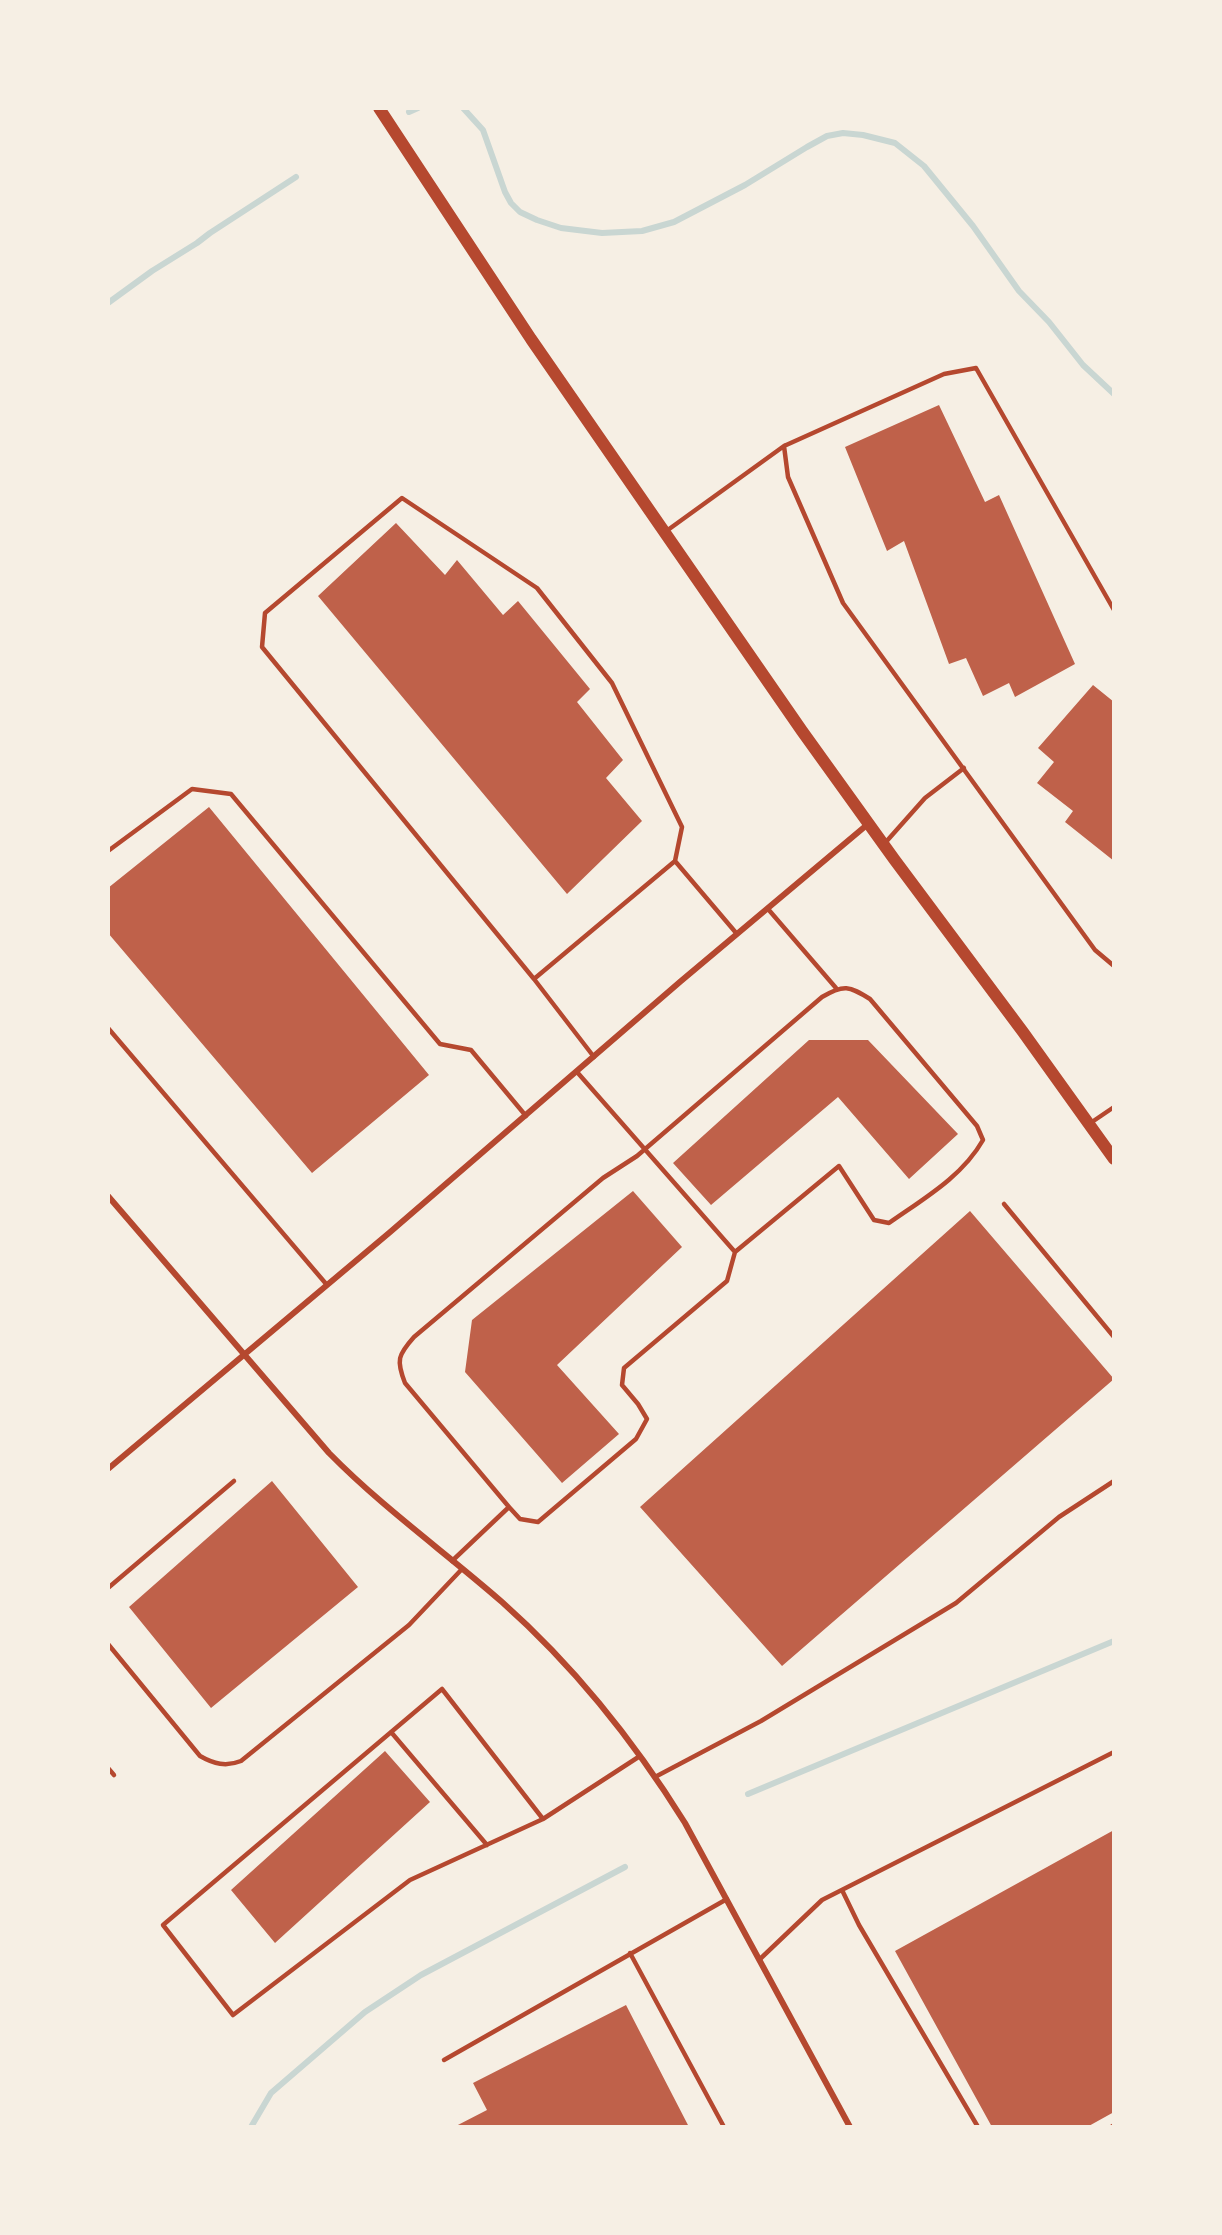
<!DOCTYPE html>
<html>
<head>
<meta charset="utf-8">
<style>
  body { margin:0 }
  #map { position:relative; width:1222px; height:2235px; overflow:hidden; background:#f6efe4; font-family:"Work Sans",sans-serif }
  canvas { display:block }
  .frame { position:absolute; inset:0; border:110px solid #f6efe4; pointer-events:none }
</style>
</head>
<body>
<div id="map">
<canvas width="1222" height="2235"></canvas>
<div class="frame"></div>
</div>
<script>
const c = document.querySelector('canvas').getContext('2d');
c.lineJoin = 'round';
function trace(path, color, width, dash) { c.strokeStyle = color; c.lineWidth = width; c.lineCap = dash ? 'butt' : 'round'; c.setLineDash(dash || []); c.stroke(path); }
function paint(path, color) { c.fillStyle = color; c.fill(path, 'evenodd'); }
const stream = new Path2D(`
  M463 108 483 130 505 192 511 203 520 212 537 220 561 228 602 233 642 231 674 222 745 185 807 147 827 136 843 133 863 135 895 143 924 166 973 226 1019 291 1049 322 1083 365 1114 394
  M409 112 418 108
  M108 303 152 271 197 243 210 233 296 177
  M748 1794 1114 1641
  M251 2127 271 2093 365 2012 421 1975 625 1867`);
const building = new Path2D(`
  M939 405 985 502 999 495 1075 664 1015 697 1009 683 983 696 966 658 949 664 904 541 887 551 845 447Z
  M396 523 445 575 457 560 503 615 518 601 590 689 577 702 623 760 606 778 642 821 567 894 318 596Z
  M1093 685 1114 702V861L1065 822 1073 811 1037 783 1054 762 1038 748Z
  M209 807 429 1075 312 1173 108 933V888Z
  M809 1040H868L958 1134 909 1179 838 1097 711 1205 673 1163Z
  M633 1191 682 1247 557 1365 619 1434 562 1483 465 1372 472 1320Z
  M970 1211 1114 1379 782 1666 640 1507Z
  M272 1481 358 1587 211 1708 129 1607Z
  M385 1751 430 1802 275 1943 231 1890Z
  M1114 1830V2112L1087 2127H992L895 1951Z
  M626 2005 689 2127H454L487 2110 473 2083Z`);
const service = new Path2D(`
  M665 532 784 446
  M1114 610 976 368 944 374 784 446 788 477 843 603 1095 950 1114 966
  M885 843 925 798 964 768
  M108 851 192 789 231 794 440 1044 471 1050 526 1116
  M768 909 836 988
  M534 979 675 861
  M108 1028 327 1285
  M594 1057 534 979 262 647 265 613 402 498 537 588 612 683 682 827 675 861 737 934
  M577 1072 735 1252
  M1089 1124 1114 1107
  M1004 1204 1114 1337
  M452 1561 509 1507 405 1383C396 1360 398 1355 414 1337L603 1178 637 1156 822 997C844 984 849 986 870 999L977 1126 983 1140C962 1177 923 1199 889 1223L874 1220 839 1166 735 1252 727 1281 624 1368 622 1385 638 1404 647 1419 636 1439 538 1522 520 1519 509 1507
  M108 1588 234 1481
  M108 1644 200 1756C214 1764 226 1767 241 1761L409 1625 462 1569
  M391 1732 487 1845
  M108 1768 114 1775
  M655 1777 761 1721 956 1603 1059 1517 1114 1481
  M543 1819 442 1689 163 1925 233 2015 410 1880 543 1819 640 1756
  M842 1890 859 1925 978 2127
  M630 1953 724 2127
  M759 1960 822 1900 1114 1752
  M444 2060 727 1899
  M1111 2127 1114 2125`);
const minor = new Path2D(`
  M108 1196 329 1453C383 1508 445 1552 502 1602 575 1667 634 1741 685 1823L850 2127
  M108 1469 389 1233 681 981 868 824`);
const secondary = new Path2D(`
  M379 108 531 339 802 731 894 859 1023 1032 1114 1159`);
trace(stream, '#c9d6d2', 6);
paint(building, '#bf614a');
trace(service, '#b5482f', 4.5);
trace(minor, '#b5482f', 6);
trace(secondary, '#b5482f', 12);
</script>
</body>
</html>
